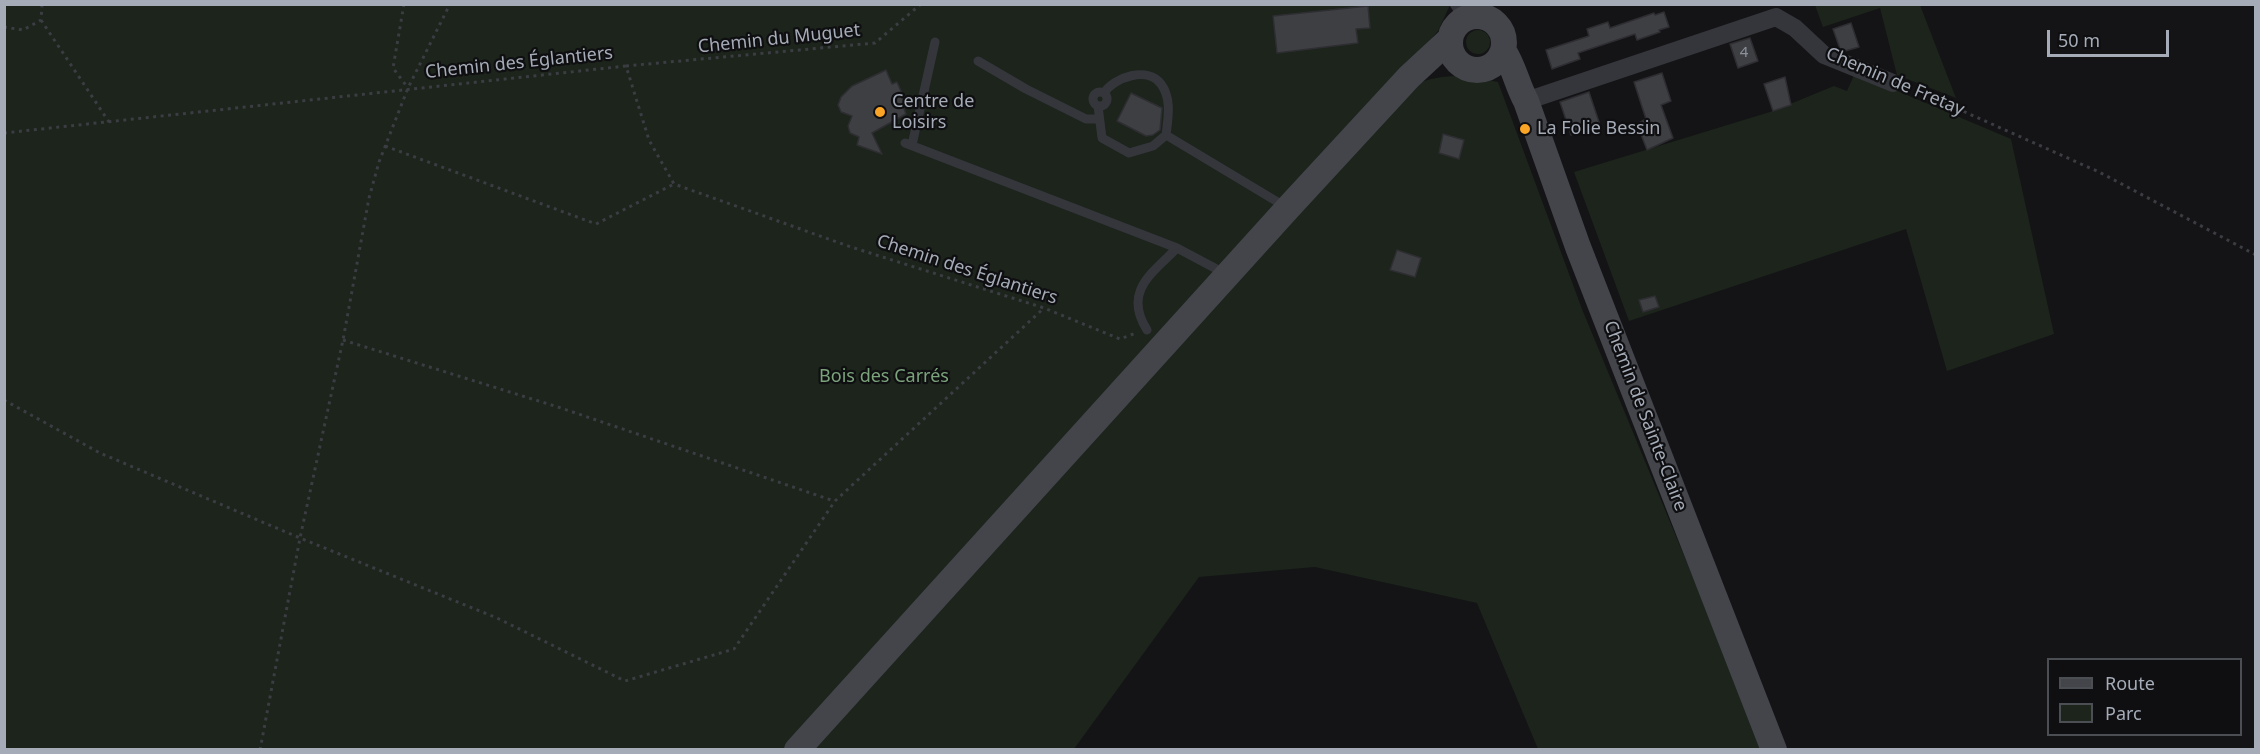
<!DOCTYPE html>
<html>
<head>
<meta charset="utf-8">
<style>
  body { margin:0 }
  #map { position:relative; width:2260px; height:754px; overflow:hidden; background:#141416; font-family:"Noto Sans",sans-serif }
  canvas { display:block }
  .frame { position:absolute; inset:0; border:6px solid #a5acb7; pointer-events:none }
  .legend { position:absolute; left:2047px; top:658px; width:195px; height:78px; box-sizing:border-box; background:#0f0f11; border:2px solid #4b4e53; margin:0; padding:8px 10px; list-style:none; font-size:18px; color:#a5acb7 }
  .legend li { display:flex; align-items:center; gap:12px; height:30px }
  .legend b { width:30px; border:2px solid #4b4e53 }
  .scale { position:absolute; left:2047px; top:30px; width:122px; height:27px; box-sizing:border-box; border:3px solid #a5acb7; border-top:0; padding-left:8px; font-size:18px; line-height:21px; white-space:nowrap; color:#a5acb7; -webkit-text-stroke:4px #0f0f11; paint-order:stroke }
</style>
</head>
<body>
<div id="map">
<canvas width="2260" height="754"></canvas>
<div class="frame"></div>
<ul class="legend">
<li><b style="height:8px;background:#43454b"></b>Route</li>
<li><b style="height:16px;background:#1c241c"></b>Parc</li>
</ul>
<div class="scale">50 m</div>
</div>
<script>
const c = document.querySelector('canvas').getContext('2d');
c.lineJoin = 'round';
function paint(path, color) { c.fillStyle = color; c.fill(path, 'evenodd'); }
function trace(path, color, width, dash) { c.strokeStyle = color; c.lineWidth = width; c.lineCap = dash ? 'butt' : 'round'; c.setLineDash(dash || []); c.stroke(path); }
function label(font, color, halo, rows, align = 'center') {
  c.font = font + ' "Noto Sans",sans-serif'; c.lineWidth = 4.5; c.setLineDash([]); c.textBaseline = 'middle'; c.strokeStyle = halo; c.fillStyle = color; for (const [text, x, y, turn = 0] of rows) {
    c.save(); c.translate(x, y); c.rotate((+turn || 0) * Math.PI / 180); c.textAlign = isNaN(turn) ? turn : align; if (halo) c.strokeText(text, 0, 0); c.fillText(text, 0, 0); c.restore();
  }
}
const green = new Path2D(`
  M4 5H1450L1438 31 1403 70 1415 85C1443 72 1469 76 1498 82L1582 309 1764 749H1538L1477 603 1315 567 1199 577 1074 749H5Z
  M1815 5H1920L1956 98 1897 75 1880 8 1823 27Z
  M1466 42a12 12 0 1 1 24 0a12 12 0 1 1-24 0Z
  M1855 73 2011 139 2054 334 1947 371 1906 229 1629 321 1574 172 1773 111 1834 86 1847 91Z`);
const building = new Path2D(`
  M1368 6 1370 28 1356 29 1358 43 1277 53 1273 16Z
  M1664 12 1669 27 1659 30 1660 32 1637 40 1635 34 1578 53 1580 59 1552 69 1546 50 1589 36 1587 29 1608 22 1610 28 1654 13 1655 15Z
  M1851 23 1859 47 1845 51 1840 49 1833 29Z
  M1750 38 1758 61 1738 68 1730 44Z
  M886 70 892 84 897 82 907 105 903 106 906 114 872 133 882 154 857 145 859 137 850 133 848 126 852 116 841 112 838 105 841 97 852 86Z
  M1662 73 1671 101 1661 105 1673 138 1647 150 1637 124 1646 119 1634 82Z
  M1785 77 1791 105 1773 111 1764 84Z
  M1589 92 1600 125 1571 135 1560 102Z
  M1131 93 1162 108 1160 130 1153 135 1146 136 1117 121Z
  M1443 134 1464 140 1459 159 1439 153Z
  M1397 250 1421 258 1415 277 1390 270Z
  M1655 296 1659 307 1643 312 1639 300Z`);
const path = new Path2D(`
  M404 4 393 68 408 88
  M41 20 109 122
  M4 27 23 30 41 20 42 4
  M626 66 875 43 921 4
  M1909 87 2099 172 2256 255
  M4 133 626 66 649 140 674 184 851 247 1044 308 1120 339 1136 333
  M385 146 596 224 674 184
  M343 340 561 408 834 501
  M4 400 100 453 300 538 497 618 625 681 734 649 835 501 1044 308
  M260 750 300 538 343 340 369 198 379 162 408 88 450 4`);
const lane = new Path2D(`
  M1454 4 1464 19
  M978 61 1026 89 1086 119H1098
  M1093 99a7 7 0 1 1 14 0a7 7 0 1 1-14 0Z
  M1098 106 1102 138 1129 153 1153 146 1166 135C1168 118 1172 99 1161 84 1148 66 1114 77 1104 93
  M1166 135 1286 207
  M905 143 1177 248 1226 274
  M912 145 935 42
  M1147 330C1123 292 1151 274 1177 248`);
const street = new Path2D(`
  M1526 101 1776 17 1795 28 1824 55 1893 83`);
const secondary = new Path2D(`
  M1450 43a27 27 0 1 1 54 0a27 27 0 1 1-54 0Z
  M1503 50C1514 66 1517 85 1526 101L1578 247 1774 750
  M797 750 1288 208 1409 77 1450 39`);
const markers = [
  [880,112,6,"#fba527"],
  [1525,129,6,"#fba527"]
];
const numberNames = [
  ["4",1744,53]
];
const streetNames = [
  ["Chemin du Muguet",779,39,-6],
  ["Chemin des Églantiers",519,63,-6],
  ["Chemin de Fretay",1895,82,23],
  ["Chemin des Églantiers",967,270,18],
  ["Chemin de Sainte-Claire",1645,416,69]
];
const poiNames = [
  ["Centre de",892,102],
  ["Loisirs",892,123],
  ["La Folie Bessin",1537,129]
];
const parkNames = [
  ["Bois des Carrés",884,377]
];
paint(green, '#1c241c');
paint(building, '#3e3f43');
trace(building, '#2e2e32', 1.5);
trace(path, '#3b3d42', 3, [3, 4.5]);
trace(lane, '#35363b', 9);
trace(street, '#35363b', 18);
trace(secondary, '#43454b', 26);
for (const [x, y, r, color] of markers) { const dot = new Path2D(); dot.arc(x, y, r, 0, 2 * Math.PI); c.fillStyle = color; c.fill(dot); trace(dot, '#0f0f11', 2); }
label('15px', '#8b919a', null, numberNames);
label('18px', '#a5acb7', '#0f0f11', streetNames);
label('18px', '#a5acb7', '#0f0f11', poiNames, 'left');
label('18px', '#7ba37b', '#0f0f11', parkNames);
</script>
</body>
</html>
